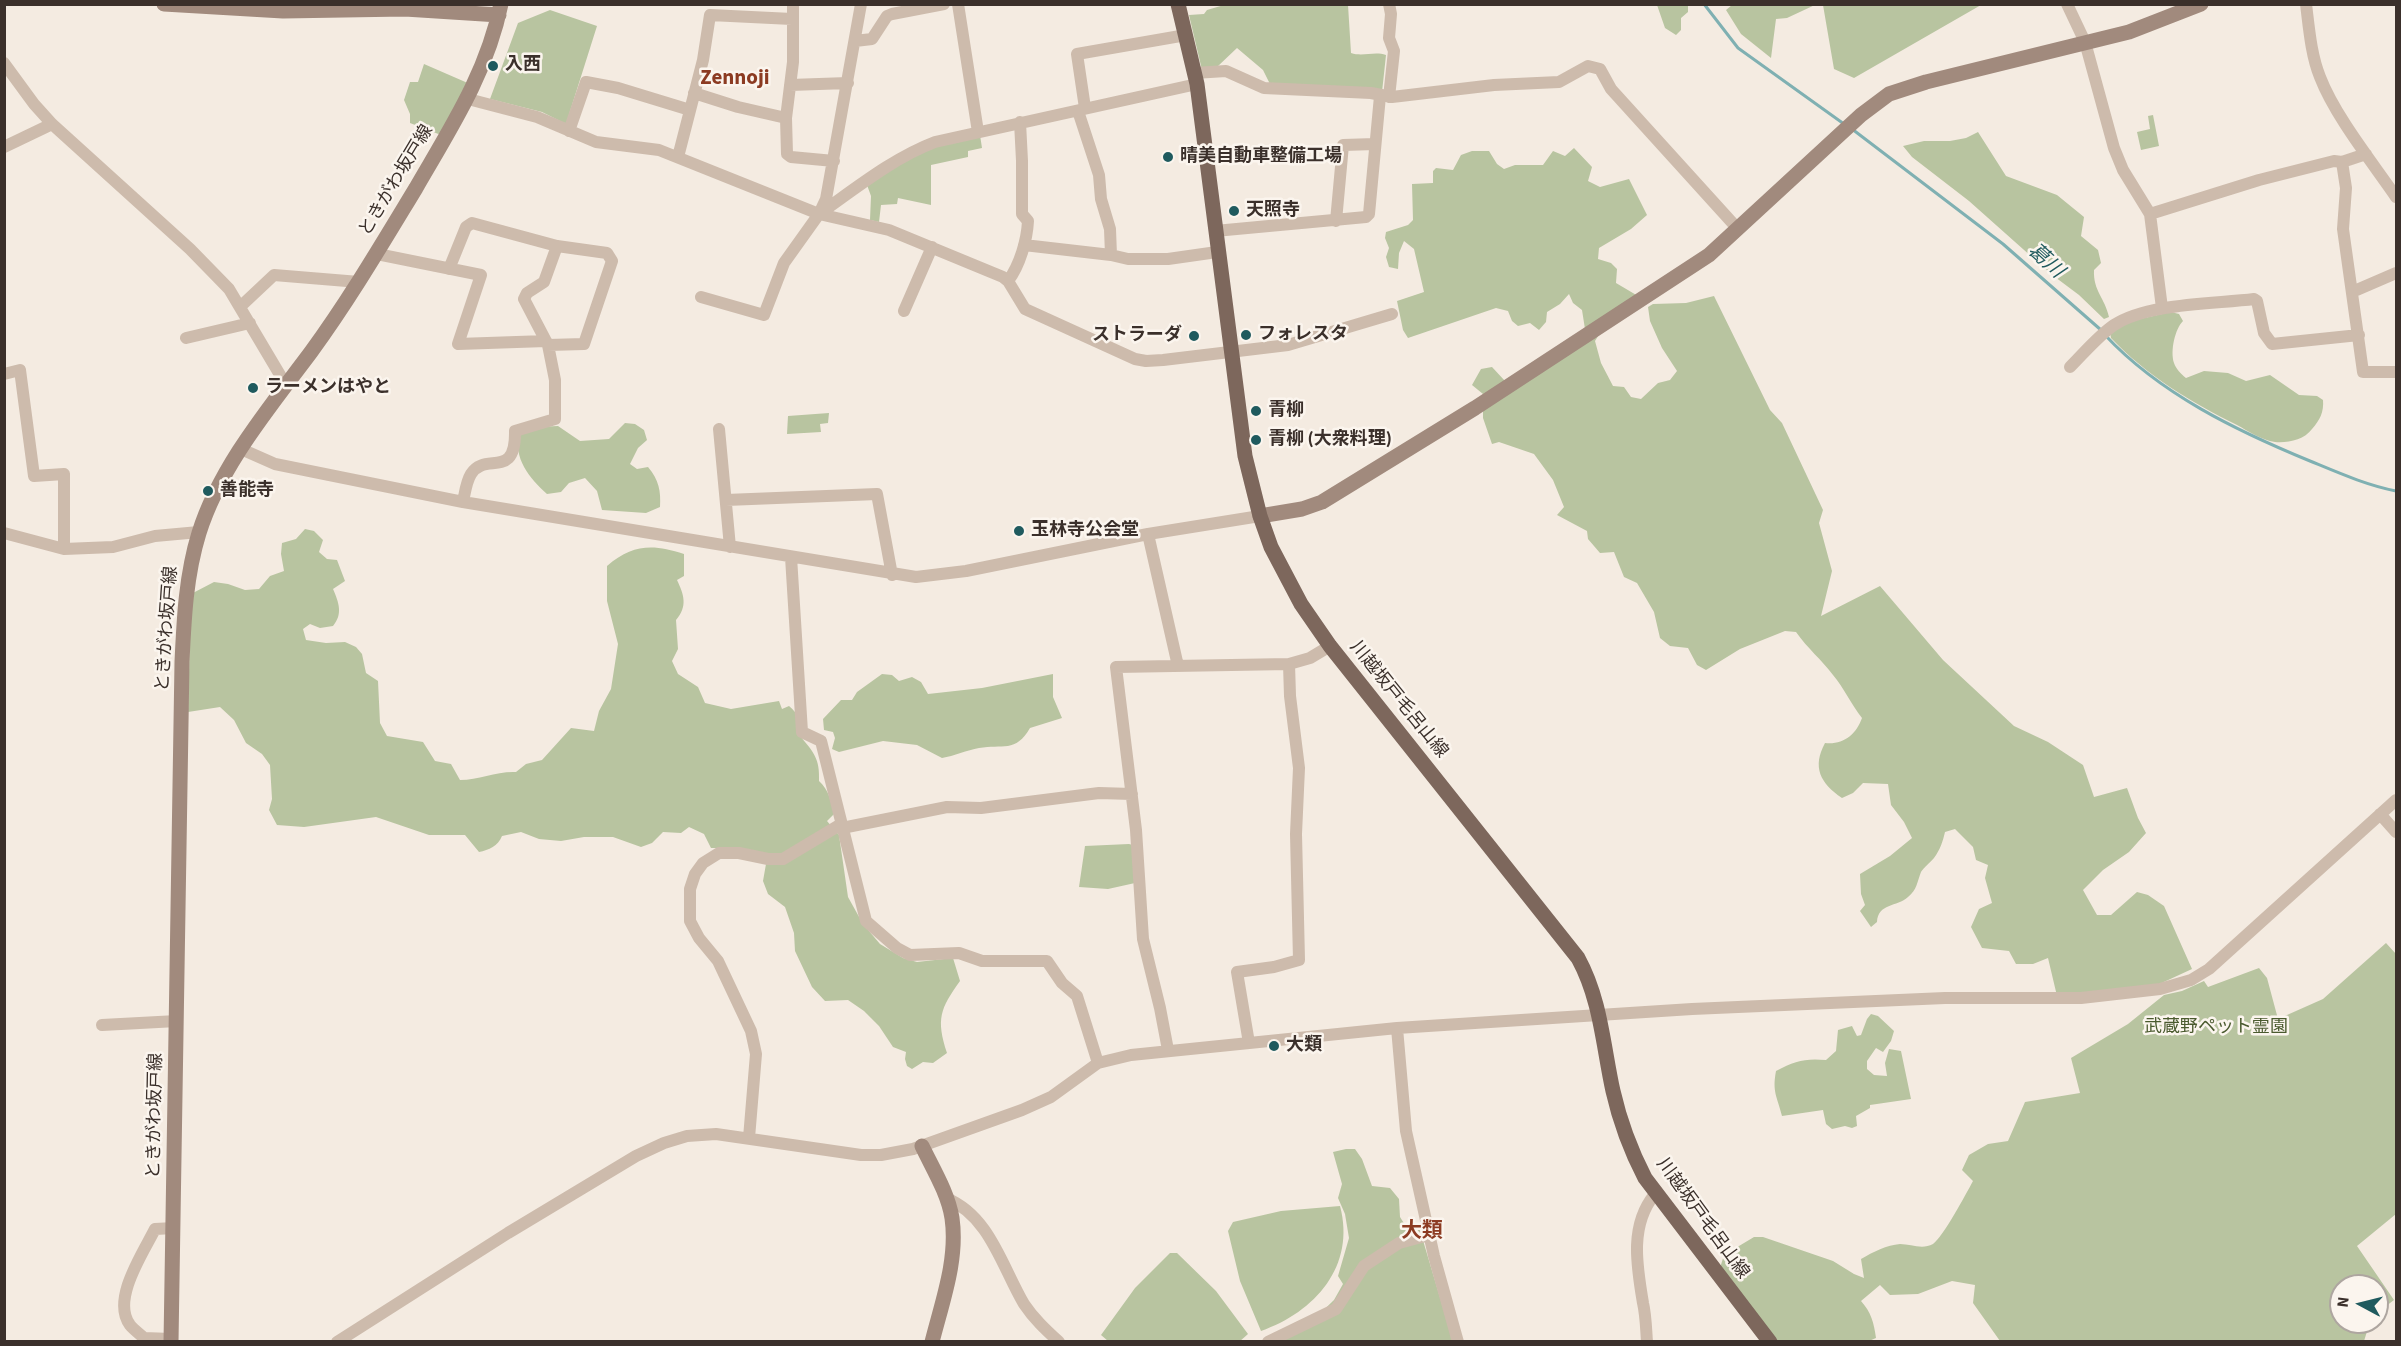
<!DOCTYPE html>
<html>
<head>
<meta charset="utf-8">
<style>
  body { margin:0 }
  #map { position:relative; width:2401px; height:1346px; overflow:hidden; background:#f4ebe1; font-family:"Source Sans 3",sans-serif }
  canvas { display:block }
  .frame { position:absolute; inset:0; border:6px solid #3b302b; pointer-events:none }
  .north { position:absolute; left:2329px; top:1274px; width:60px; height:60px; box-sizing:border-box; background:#fbf5ee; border:2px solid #aea6a0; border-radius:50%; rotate:277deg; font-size:16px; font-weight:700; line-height:24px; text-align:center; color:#3b302b }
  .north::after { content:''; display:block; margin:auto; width:21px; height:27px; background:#1f5a5e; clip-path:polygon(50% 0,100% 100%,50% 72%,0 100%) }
</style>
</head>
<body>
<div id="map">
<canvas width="2401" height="1346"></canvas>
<div class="frame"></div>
<div class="north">N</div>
</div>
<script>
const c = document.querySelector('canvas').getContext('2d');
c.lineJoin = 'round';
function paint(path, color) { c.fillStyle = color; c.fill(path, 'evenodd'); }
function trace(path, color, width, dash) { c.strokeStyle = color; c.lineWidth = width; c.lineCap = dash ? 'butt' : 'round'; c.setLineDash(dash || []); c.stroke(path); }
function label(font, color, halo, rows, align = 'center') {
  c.font = font + ' "Source Sans 3","Noto Sans JP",sans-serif'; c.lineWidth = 5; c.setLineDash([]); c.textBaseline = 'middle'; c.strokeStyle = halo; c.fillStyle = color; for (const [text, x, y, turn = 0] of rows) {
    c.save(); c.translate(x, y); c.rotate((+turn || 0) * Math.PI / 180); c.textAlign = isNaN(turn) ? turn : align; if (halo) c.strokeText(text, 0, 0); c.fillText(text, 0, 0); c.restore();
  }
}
const green = new Path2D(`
  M1817 4 1787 18 1776 19 1771 58 1741 34 1726 10 1732 5Z
  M1224 5H1348L1351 53C1363 57 1374 51 1386 55L1382 92 1270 84 1263 70 1237 48 1217 67 1202 70 1189 15 1204 14 1207 10Z
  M1657 5H1688V12L1681 18V30L1676 35 1665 28Z
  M1823 5V4L1981 5 1854 78 1834 69Z
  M550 10 597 26 566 124 542 112 490 99 518 23Z
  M424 64 470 84 441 135 410 123V114L404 100 410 82H418Z
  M2153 115 2159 146 2141 150 2137 132 2150 129 2148 116Z
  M1978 132 2006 176 2057 195 2084 217 2081 236 2098 250 2101 263 2094 270C2093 291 2105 298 2109 317L2104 319 2079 295 2051 274 1969 201 1912 157 1903 146 1924 141H1950L1966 138Z
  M980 135 982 148 968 151V157L931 165V205L898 198 897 204 881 205 879 222 870 220 871 196 867 185 917 154 934 147Z
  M1574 148 1592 167 1588 181 1600 187 1629 179 1647 215 1631 229 1599 248 1598 259 1611 263 1617 269 1616 283 1638 296 1600 333 1595 341 1601 363 1613 386 1624 387 1631 397 1641 399 1658 383 1670 380 1677 371 1662 348 1650 321 1648 307 1653 304 1686 303 1714 296 1770 410 1782 423 1823 510 1819 523 1832 571 1821 616 1880 586 1943 660 2014 726 2048 742 2083 765 2094 797 2127 788 2138 818 2146 833 2129 852 2103 870 2083 890 2097 915H2111L2137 892 2148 895 2164 906 2192 969 2153 987 2057 996 2048 958 2033 964H2016L2009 951 1982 948 1971 927 1979 909 1992 903 1985 878 1988 865 1976 860 1973 847 1955 829 1945 832C1943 841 1940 850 1934 858 1930 863 1924 867 1921 872 1917 882 1917 890 1908 897 1897 907 1878 903 1877 922L1871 927 1860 911 1865 905 1861 894 1860 874 1890 856 1912 838 1904 822 1891 805 1888 784 1863 783 1853 793 1842 798C1820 783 1812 767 1825 743 1843 745 1856 735 1862 718 1851 704 1844 688 1833 675 1821 659 1808 649 1796 632L1785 631 1740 649 1706 670 1697 665 1688 648 1670 646 1660 638 1654 612 1637 583 1624 577 1614 552 1600 553 1588 539 1587 531 1557 515 1564 507 1553 480 1534 454 1499 442 1492 444 1483 418V394L1472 385 1481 369 1492 367 1505 381 1585 329 1582 310 1573 303 1569 294 1560 304 1547 312 1546 322 1539 330 1530 323 1518 326 1512 321 1508 311 1496 308 1408 338 1403 330 1397 301 1424 292 1414 249 1404 241 1399 253 1398 269 1389 267 1386 257 1389 248 1385 238 1386 232 1408 225 1413 220 1412 184 1433 183V171L1436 168 1453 170 1461 155 1472 151H1489L1497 164 1504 169 1515 165H1543L1553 151 1565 156Z
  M2171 312 2179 314 2183 321C2175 329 2170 351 2174 363 2176 369 2181 374 2186 378L2204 371 2228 373 2246 381 2270 375 2299 395 2317 396 2323 400C2324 412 2320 420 2312 429 2304 440 2288 443 2275 442 2261 440 2248 431 2237 425 2192 403 2146 375 2111 338L2110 332 2131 321Z
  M829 413 828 423 820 424 821 432 787 434 788 416Z
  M625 423 635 424 644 430 647 440 638 448 630 464 637 469 648 467C659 480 661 491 660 507L646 513 602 510 597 491 585 478 569 483 561 492 547 494C530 479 512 457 520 434L537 427 558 426 580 441 609 439Z
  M305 529 314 531 323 540 319 552 327 559 337 560 345 581 333 589C339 603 343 614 333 626L320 628 310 624 303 629 306 640 326 643 345 642 356 647 362 654 366 673 378 681 380 723 387 736 423 742 435 761 451 764 460 780C479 780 497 771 516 772L526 764 542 760 571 728 594 731 599 711 611 689 618 644 607 601V566C633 544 653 544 684 554V576L677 580C684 595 688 606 676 620L678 649 672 661 678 674 698 687 705 703 731 709 779 701 782 709 789 706C799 714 800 722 799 735 814 752 820 759 819 781 829 790 831 801 834 814L827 821 839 835 848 897 863 924 880 944 903 958 917 962 953 958 960 981C940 1009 936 1019 947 1053L933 1063 923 1062 912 1069 907 1066 905 1059 906 1052 893 1047 879 1026 864 1011 848 1000 825 1001 812 987 795 951 794 933 785 907 768 894 763 881 766 864 727 848H711L704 834 689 827 681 833 663 832 652 843 641 847 613 837H584L561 841 539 839 521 832 502 836C498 846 489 850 479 852L465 835H429L376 817 304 827 277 825 269 810 272 799 270 765 262 754 246 743 234 720 220 707 188 712 191 594 214 582 228 584 245 590 259 589 270 576 284 571 281 554 282 543 296 539Z
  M882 674 892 675 899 681 912 677 921 682 928 694 982 688 1053 674V697L1062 718 1030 728C1016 753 1002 744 979 748 967 750 954 756 942 758L917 745 883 741 839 752 832 749 835 738 833 732 824 730 823 719 841 700H852L857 692Z
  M1129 844 1133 845 1135 883 1108 889 1079 887 1085 846Z
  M2386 943 2396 954V1214L2357 1246 2394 1300 2377 1313V1286H2341V1322H2370L2364 1341H2000L1973 1303 1975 1285 1952 1281 1918 1294 1890 1295 1880 1285 1861 1301C1871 1312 1874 1323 1876 1338L1869 1341H1778L1767 1331 1720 1268 1724 1255 1754 1237H1763L1833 1261 1854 1274 1864 1278 1861 1259C1873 1252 1887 1245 1900 1244 1911 1244 1922 1250 1933 1244 1943 1237 1966 1194 1973 1181L1962 1170 1969 1155 1988 1144 2008 1141 2025 1102 2080 1093 2071 1058 2128 1024 2164 995 2182 991 2204 981 2208 987 2259 968 2267 978 2278 1019 2323 999Z
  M1871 1014 1878 1016 1894 1031 1891 1041 1883 1052 1876 1048 1867 1061V1069L1874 1075 1887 1076 1885 1063 1889 1049 1901 1051 1911 1099 1870 1105V1108L1856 1116 1857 1126 1852 1128 1845 1126 1832 1129 1826 1124 1823 1110 1782 1116C1777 1096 1772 1092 1776 1071 1795 1061 1805 1058 1826 1060L1836 1051 1838 1030 1852 1026 1857 1036 1861 1035 1867 1019Z
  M1346 1149H1355L1362 1159 1372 1186 1390 1188 1399 1199 1400 1217 1407 1228 1419 1227 1453 1341 1280 1342 1302 1331 1334 1300 1343 1284 1338 1276 1349 1238 1345 1214 1338 1198 1342 1184 1333 1152Z
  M1340 1206C1356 1266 1315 1312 1261 1331L1240 1281 1228 1231 1233 1222 1281 1211Z
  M1170 1253H1177L1216 1291 1248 1334 1239 1342 1108 1341 1101 1335 1135 1288Z`);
const stream = new Path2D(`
  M1704 4 1738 48 1844 124
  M1852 129 2003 244 2101 330
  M2105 335C2160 394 2237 431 2310 461 2339 473 2366 485 2396 491`);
const street = new Path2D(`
  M793 4V62L786 118 787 154 791 157 834 161
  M958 4 978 132
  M1389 4 1391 14 1389 38 1394 51 1389 97
  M2067 4 2085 42 2114 148 2123 170 2150 214 2162 308
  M2306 4C2309 28 2311 55 2320 77 2335 116 2372 162 2396 197
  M855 41 872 39 887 16 892 14 944 4
  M4 63 34 104 52 124 190 249 229 289 286 385
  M1194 73 1226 71 1264 88 1371 93 1392 97 1494 85 1559 82 1588 66 1600 69 1611 89 1737 228
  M790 85 848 83
  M694 93 738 107 786 118
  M468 99 537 117 596 142 659 150 819 214 889 230 1003 277 1008 281 1025 309 1135 359 1146 361 1163 360 1288 345 1392 314
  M1085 108 1077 54 1186 35
  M1078 111 1099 175 1101 199 1110 229 1111 255
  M569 131 586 82 618 88 690 110
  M4 147 52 124
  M678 157 703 60 710 15 792 19
  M2342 162 2346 188 2343 229 2363 372H2396
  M819 214C856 188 893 158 935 142L1197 84
  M2150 214 2259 180 2334 161 2342 162 2366 154
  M1336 221 1343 145 1375 144
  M1215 231 1366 217 1369 214 1380 96
  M1024 245 1111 255 1128 259H1168L1217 252
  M377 254 481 275 458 344 546 341
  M449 269 466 227 472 223 557 246 607 253 612 261 584 344 548 345
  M1008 281C1020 265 1027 240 1028 221L1022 214V161L1020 122
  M2352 292 2396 273
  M701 297 764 315 784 263 819 214 826 199 861 4
  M241 306 274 275 359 282
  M904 311 932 247
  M186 338 250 323
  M2070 367C2084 353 2098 336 2114 325 2147 303 2214 304 2254 299L2257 301 2264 333 2272 344 2359 335
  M4 374 20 370 34 476 64 474V549
  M719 429 730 547
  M241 449 275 464 463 502 916 577 966 571 1148 534 1260 516
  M726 500 877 494 892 575
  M463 502C465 493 466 482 471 474 485 451 516 481 515 431L555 419V380L548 345 524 299 527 293 544 282 557 246
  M4 533 64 549 113 547 155 536 199 532
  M1148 534 1178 666
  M791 557 802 732 821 741 866 921 897 948 910 955 959 953 982 961H1047L1062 983 1077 996 1098 1063
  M2380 814 2396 832
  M102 1025 177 1021
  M1397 1028 1406 1131 1434 1256 1458 1342
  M1249 1043 1237 972 1274 967 1299 960 1296 834 1299 768 1290 696 1289 664
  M1168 1050 1160 1008 1143 939 1136 830 1116 667 1289 664 1310 658 1330 646
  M749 1138 756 1054 751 1031 718 961 699 938 690 921V889L695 874 703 863 719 853H739L768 859H783L838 826 842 828 947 807 981 808 1099 793 1132 794
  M946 1198C990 1216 1002 1267 1024 1304 1034 1319 1046 1330 1059 1342
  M171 1339 144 1338C140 1334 134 1330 130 1325 111 1300 143 1253 155 1229L174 1228
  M337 1342 508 1233 636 1156 664 1143 687 1136 716 1134 861 1155H881L913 1149 1022 1110 1051 1097 1098 1063 1131 1055 1397 1028 1692 1009 1945 998H2081L2160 989 2191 980 2209 969 2396 800
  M1268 1342 1336 1309 1364 1266 1399 1243 1429 1235
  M1647 1342C1646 1329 1646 1316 1643 1303 1637 1267 1629 1225 1655 1194`);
const secondary = new Path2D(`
  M164 4 283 11 405 9 499 15
  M1260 516 1302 509 1322 502 1475 408 1709 255 1861 115 1889 94 1926 82 2129 32 2201 4
  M922 1146C933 1169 948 1193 952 1218 958 1260 942 1302 932 1342
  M171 1342 182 662C184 618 186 575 199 533 220 466 270 407 311 352 349 300 382 244 416 188 450 129 487 73 501 4`);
const primary = new Path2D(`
  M1178 4 1197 84 1245 456 1260 516 1271 547 1301 604 1330 646 1578 958C1601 1000 1603 1046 1613 1091 1620 1122 1631 1151 1645 1178L1770 1342`);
const markers = [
  [493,66,6,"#1f5a5e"],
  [1168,157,6,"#1f5a5e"],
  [1234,211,6,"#1f5a5e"],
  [1246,335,6,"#1f5a5e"],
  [1194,336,6,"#1f5a5e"],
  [253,388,6,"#1f5a5e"],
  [1256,411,6,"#1f5a5e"],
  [1256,440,6,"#1f5a5e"],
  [208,491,6,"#1f5a5e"],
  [1019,531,6,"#1f5a5e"],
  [1274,1046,6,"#1f5a5e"]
];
const poiNames = [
  ["入西",505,66],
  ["晴美自動車整備工場",1180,157],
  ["天照寺",1246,211],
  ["フォレスタ",1258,335],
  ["ストラーダ",1182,336,"right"],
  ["ラーメンはやと",265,388],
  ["青柳",1268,411],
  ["青柳 (大衆料理)",1268,440],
  ["善能寺",220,491],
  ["玉林寺公会堂",1031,531],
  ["大類",1286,1046]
];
const streetNames = [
  ["ときがわ坂戸線",397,181,-59],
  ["ときがわ坂戸線",168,629,-86],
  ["川越坂戸毛呂山線",1398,700,51],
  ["ときがわ坂戸線",156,1116,-89],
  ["川越坂戸毛呂山線",1702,1219,54]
];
const parkNames = [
  ["武蔵野ペット霊園",2216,1028]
];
const waterNames = [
  ["葛川",2045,262,42]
];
const quarterNames = [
  ["Zennoji",735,79],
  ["大類",1422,1232]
];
paint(green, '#b8c4a0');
trace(stream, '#7fb0b2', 3);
trace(street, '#cdbbac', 12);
trace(secondary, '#a18a7d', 15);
trace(primary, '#7d675c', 15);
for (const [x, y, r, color] of markers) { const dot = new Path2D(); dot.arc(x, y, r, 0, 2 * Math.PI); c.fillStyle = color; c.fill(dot); trace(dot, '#fbf5ee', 2); }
label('bold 18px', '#3b302b', '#fbf5ee', poiNames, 'left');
label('18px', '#3b302b', '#fbf5ee', streetNames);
label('18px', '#4a5a2e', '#fbf5ee', parkNames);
label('italic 20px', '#1f5a5e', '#fbf5ee', waterNames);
label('bold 21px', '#8c3b22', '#fbf5ee', quarterNames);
</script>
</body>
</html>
